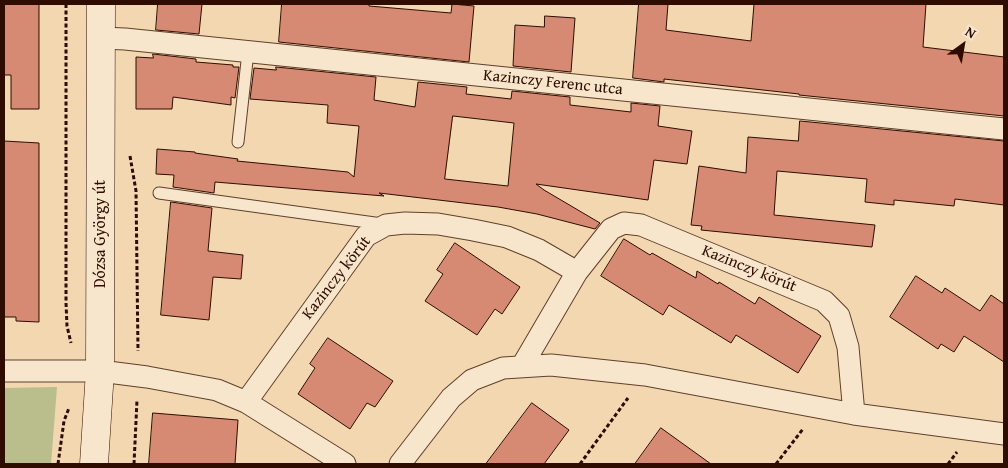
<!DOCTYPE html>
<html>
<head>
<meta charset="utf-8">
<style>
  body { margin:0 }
  #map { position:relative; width:1008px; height:468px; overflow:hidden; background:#f3d7b0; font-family:"Gentium Book Plus",serif }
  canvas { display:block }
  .frame { position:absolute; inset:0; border:5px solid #2e0d00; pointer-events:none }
  .north { position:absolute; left:938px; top:20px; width:50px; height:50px; -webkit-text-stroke:4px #f7e5cc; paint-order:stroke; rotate:32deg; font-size:14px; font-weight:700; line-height:20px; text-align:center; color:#2e0d00 }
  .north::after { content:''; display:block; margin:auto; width:18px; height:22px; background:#2e0d00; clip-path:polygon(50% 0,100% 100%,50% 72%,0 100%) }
</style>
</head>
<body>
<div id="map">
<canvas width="1008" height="468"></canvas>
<div class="frame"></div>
<div class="north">N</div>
</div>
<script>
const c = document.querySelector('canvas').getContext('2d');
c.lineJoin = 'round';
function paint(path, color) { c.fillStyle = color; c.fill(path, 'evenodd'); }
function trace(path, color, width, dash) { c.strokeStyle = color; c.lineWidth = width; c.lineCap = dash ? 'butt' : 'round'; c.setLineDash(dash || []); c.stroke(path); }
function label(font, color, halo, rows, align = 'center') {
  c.font = font + ' "Gentium Book Plus",serif'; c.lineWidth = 4.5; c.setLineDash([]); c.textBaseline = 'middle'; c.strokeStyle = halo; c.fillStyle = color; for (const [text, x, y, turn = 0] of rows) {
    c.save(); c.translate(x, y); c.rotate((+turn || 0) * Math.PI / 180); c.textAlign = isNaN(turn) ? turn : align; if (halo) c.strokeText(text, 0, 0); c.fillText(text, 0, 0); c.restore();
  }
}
const green = new Path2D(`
  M57 387 51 464H4V388Z`);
const building = new Path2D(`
  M4 4H39V109H11V75H4Z
  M158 4H202L199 34 156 30Z
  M282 4H369V6L451 13 452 4 474 6 469 62 279 42Z
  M639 4H668L666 30 751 41 754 4H926L923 47 1004 57V116L799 95V94L664 79V82L633 78Z
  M545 16 575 18 571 72 513 66 515 25 544 27Z
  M153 54 196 59V62L233 65V67H239L235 98 231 97V105L173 97 172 109H136V57L153 58Z
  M276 67 376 77 374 100 415 107 418 82 467 87 466 94 511 99 512 91 570 97V105L631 112V103L660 106 658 126 692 131 687 164 654 160 648 200 536 184 544 190 600 223 595 229 537 214 498 207 379 193 384 196 215 182 214 193 173 187 174 175 156 174 157 149 195 152V153L238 159 237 161 348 172 354 177 359 126 327 123 328 105 250 99 254 68 276 70ZM453 116 514 123 508 186 445 179Z
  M800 121 1004 141V205L955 199 954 206 894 200V205L865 202 867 179 777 171 774 215 875 225 872 247 701 230 702 226 691 225 699 166 746 173 748 137 798 141Z
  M4 141 39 143V322L16 321V317H4Z
  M171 202 212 208 208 251 243 255 241 279 213 277 209 320 161 315Z
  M624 239 650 255 652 253 696 278 697 271 718 284 719 282 755 304 759 297 821 336 798 373 736 335 731 343 669 305 663 315 601 276Z
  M455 243 520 287 502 314 495 309 477 335 425 301 443 274 437 270Z
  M916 276 942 293 945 288 980 311 991 295 1004 304V362L964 336 954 352 941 344 938 349 890 317Z
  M328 338 393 381 375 407 367 403 350 429 298 394 315 368 310 364Z
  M532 403 569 430 544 464H486Z
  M153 413 238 420 235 464H149Z
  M661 428 711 464H635Z`);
const path = new Path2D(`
  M66 4V303L67 326 71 343
  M130 156 136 191 138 351
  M58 464 64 421 69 408
  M134 464 137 400
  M580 464 628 398
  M776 464 803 429
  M948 464 957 452`);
const lane = new Path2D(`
  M238 142 248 52
  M159 193 382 224`);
const street = new Path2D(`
  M101 38 125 39 1004 129
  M522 366 577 272 611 229 624 223 641 225 824 301 839 316 848 347 854 414
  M4 371H100L147 377 217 390 246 402 345 464
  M246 402 366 236 386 225 405 223 438 224 473 230 507 237 539 250 577 272
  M400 464 451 398 472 380 503 368 551 365 645 375 854 414 1004 434`);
const secondary = new Path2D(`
  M94 464 100 371 101 4`);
const streetNames = [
  ["Kazinczy Ferenc utca",553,83,6],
  ["Dózsa György út",101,234,-90],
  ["Kazinczy körút",749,269,22],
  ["Kazinczy körút",337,278,-52]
];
paint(green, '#b9be8c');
paint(building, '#d68973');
trace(building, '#2e0d00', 1);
trace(lane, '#5f402c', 13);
trace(street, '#5f402c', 23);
trace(secondary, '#2e0d00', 29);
trace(path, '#2e0d00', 3, [4, 2.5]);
trace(lane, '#f7e5cc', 11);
trace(street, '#f7e5cc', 21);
trace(secondary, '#f7e5cc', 28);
label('16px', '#2e0d00', '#f7e5cc', streetNames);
</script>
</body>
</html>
